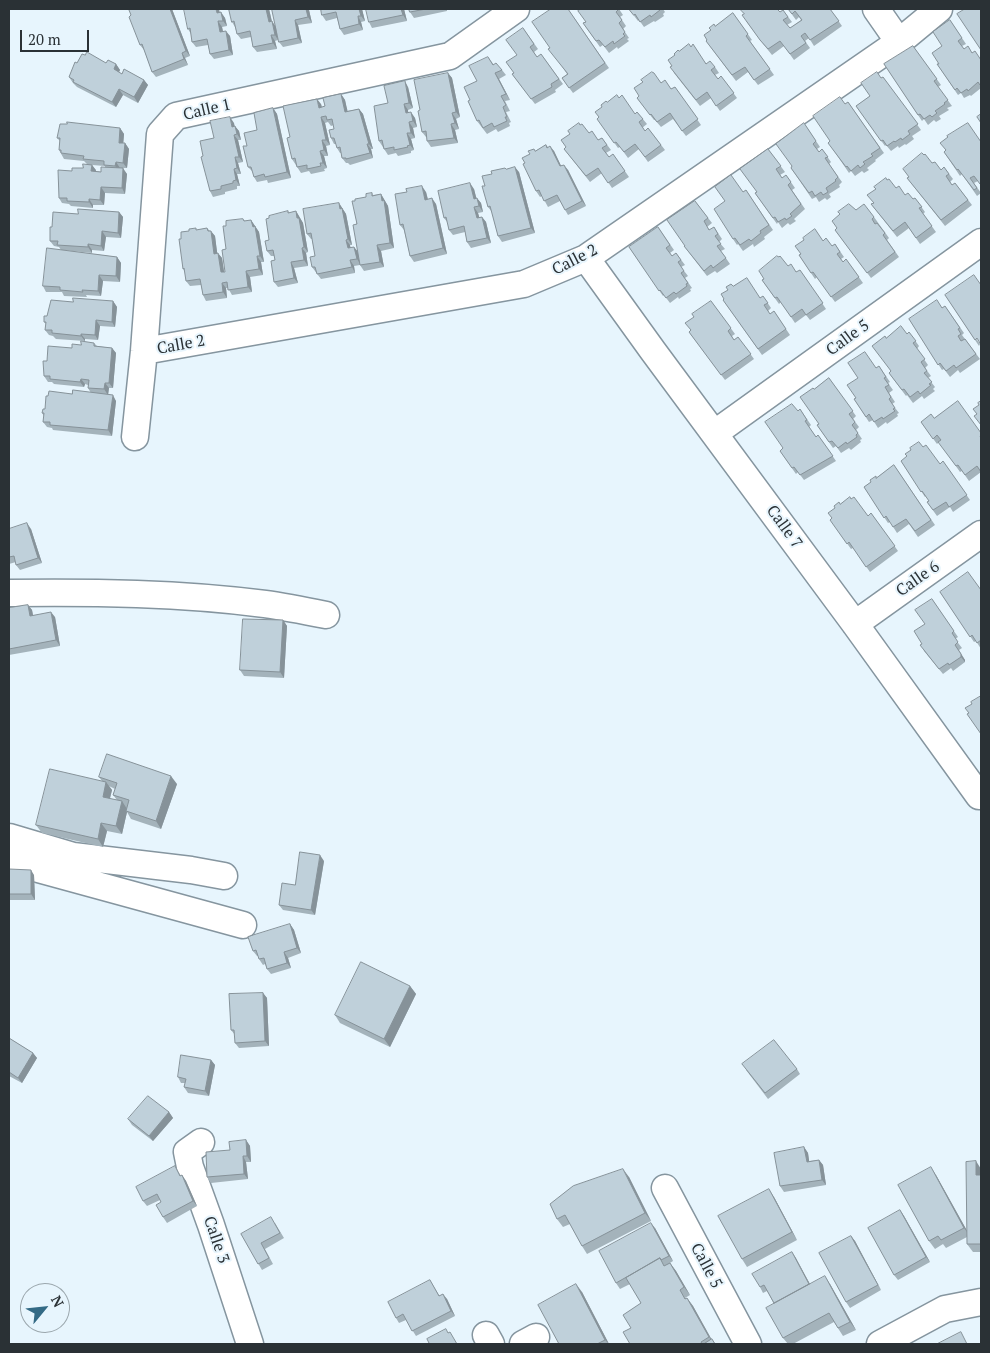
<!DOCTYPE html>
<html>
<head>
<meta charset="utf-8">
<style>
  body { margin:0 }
  #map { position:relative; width:990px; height:1353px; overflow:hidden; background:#e7f5fd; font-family:"PT Serif",serif }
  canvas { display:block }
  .frame { position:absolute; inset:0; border:10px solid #2a3135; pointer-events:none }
  .north { position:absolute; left:20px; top:1283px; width:50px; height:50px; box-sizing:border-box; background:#e7f5fd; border:1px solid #9ba7ad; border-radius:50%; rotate:62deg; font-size:14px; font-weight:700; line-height:20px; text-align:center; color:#2a3135 }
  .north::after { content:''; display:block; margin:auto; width:18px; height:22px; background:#336a85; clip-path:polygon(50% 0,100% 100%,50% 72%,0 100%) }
  .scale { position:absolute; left:20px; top:30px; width:69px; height:22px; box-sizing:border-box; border:2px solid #2a3135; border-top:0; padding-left:6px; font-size:15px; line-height:18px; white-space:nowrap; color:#2a3135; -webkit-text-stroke:4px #e7f5fd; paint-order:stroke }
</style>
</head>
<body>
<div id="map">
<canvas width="990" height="1353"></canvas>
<div class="frame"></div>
<div class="north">N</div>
<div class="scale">20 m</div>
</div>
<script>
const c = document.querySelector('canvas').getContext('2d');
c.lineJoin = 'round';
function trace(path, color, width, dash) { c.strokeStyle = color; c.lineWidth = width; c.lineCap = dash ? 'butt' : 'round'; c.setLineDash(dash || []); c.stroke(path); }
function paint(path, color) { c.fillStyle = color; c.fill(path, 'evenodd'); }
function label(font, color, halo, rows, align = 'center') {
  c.font = font + ' "PT Serif",serif'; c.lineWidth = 4; c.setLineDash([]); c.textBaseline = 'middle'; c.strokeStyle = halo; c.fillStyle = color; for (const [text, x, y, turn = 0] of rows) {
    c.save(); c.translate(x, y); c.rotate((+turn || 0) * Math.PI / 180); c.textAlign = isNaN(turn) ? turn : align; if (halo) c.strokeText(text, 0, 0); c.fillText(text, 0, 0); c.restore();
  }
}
const minor = new Path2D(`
  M876 9 899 42
  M586 258 653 351 855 624 979 796H981
  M144 351 524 284 586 258 899 42 939 9
  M715 433 981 242
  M135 437 144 351 160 134 176 116 450 56 516 9
  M9 593C94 592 180 593 265 604 286 607 306 611 326 615
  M855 624 981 534
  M9 837 73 856 191 870 224 876
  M9 861 243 925
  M201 1142 187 1152 190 1167 211 1225 250 1344
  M665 1188 748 1344
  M486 1335 491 1344
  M523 1344 536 1337
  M880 1344 945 1309 981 1302`);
const wall = new Path2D(`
  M133 9H172L190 56 185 58 188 65 156 77 152 72 144 50 140 45Z
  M229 9H271H269L272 21 278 40 275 41 277 49 257 52 253 47 251 37 241 39 237 34 235 27 232 22Z
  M272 9H312V10H309L312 23 298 25 302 43 283 47 279 42Z
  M319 9H362L365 21 361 22 363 30 344 35 340 29 337 18 326 21 322 15 321 10Z
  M404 9 407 21 372 28 369 22Z
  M409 9H447V11L414 18 410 12Z
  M568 9 609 68 573 93 562 78 567 74 550 48Z
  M619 9 623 15 620 17 626 26 623 29 629 38 627 39 629 41 618 49 617 47 609 53 603 45 600 47 583 23Z
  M629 9H663L665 12 663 14 664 16 655 22 654 21 644 27 639 20 638 21Z
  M788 9H830L842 26 814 46 809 38 805 41 810 48 794 60 784 46 772 55 764 45 746 21 780 12 783 10 792 22 787 25 790 28 801 20 799 17 796 20Z
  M220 12 225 18 227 26 222 27 223 31 230 36 233 55 214 59 210 54 208 45 196 47 192 42 191 34 188 29Z
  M733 13 752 40 750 41 774 75 758 85 748 72 736 81 706 41 707 40 711 30Z
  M950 20 966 44 962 46 964 49 972 53 981 60V88L971 96 970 95 964 98 961 93 958 95 937 64H939L942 46Z
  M523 28 538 49 534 52 537 57 541 54 563 84 555 90 556 92 535 104 512 74 514 73 517 55Z
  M913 46 941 85 938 87 952 106 947 108 949 110 939 116 941 119 936 122 934 120 928 125 924 119 922 121 884 64Z
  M679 51 715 67 719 73 715 75 718 79 721 76 737 98 720 111 711 98 700 106 674 73 672 66 675 55Z
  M488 57 494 65 502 70 506 75 499 79 510 100 505 101 510 111 506 112 511 122 509 123 510 126 498 132 496 129 487 134 477 121 470 100 477 81Z
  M77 63H106L116 64 120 70 119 72 122 74 144 80 148 85 138 103 123 95 116 107 77 87 73 83 69 77Z
  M448 73 452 78 460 117 456 119 459 129 455 130 458 143 431 147 427 141V137H426L422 132 420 110Z
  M883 77 921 130 912 136 914 139 906 145 905 144 899 148 898 146 891 151 886 145 885 146 856 106 870 96 881 78Z
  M661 83 671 89 675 87 701 125 686 136 673 119 661 127 655 120H654L637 98Z
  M408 87 413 108 408 110V113L415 118 417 127 413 128 415 138 411 139 414 150 411 151V153L398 156 396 153 388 155 379 141 388 103Z
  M341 94 345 100 347 111 359 109 363 114 373 149H371L373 158 350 165 348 163H346L342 158 341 153H340L337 148 336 144H334L331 138 334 129V125L331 126 328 122 325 123 330 145 326 146 328 156H324L327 168 324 169 325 171 311 174 309 171 301 173 292 159 290 137 321 104 322 107 325 106Z
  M607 102 635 114 637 112 647 124 642 128 645 131 648 128 665 150 648 162 639 149 628 158 620 147 618 148 601 124 599 117Z
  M848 102 884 153 875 160 876 161 867 168 869 170 864 173 862 171 855 176 851 171 849 173 832 148 830 141 845 104Z
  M273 108 277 114 291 178 268 183 267 180 257 182 254 177 253 172 248 167 247 146 257 130Z
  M234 123V126L239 131 241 140H238L243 162 238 163 241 174H237L240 186H237V189L225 192V194L213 197 210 191 203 156Z
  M804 123 820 147 817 149 819 152 822 149 831 162 829 164 842 182 839 185 840 187 829 194 831 197 827 200 825 198 819 202 816 197 812 199 791 168 792 166Z
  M580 125 589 133 598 140 602 138 611 150 606 153 609 157 613 154 629 177 612 188 602 173 590 182 564 149 566 147Z
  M120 128 124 134 123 143H125L129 149 127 168H120L127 174 125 194 105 193 104 205H93V208L71 206 69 204 62 203 59 198 72 171 83 168 87 164 84 161 64 159 59 150 60 141 57 138ZM92 165 105 166V167L101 172 96 171Z
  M981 142V186L978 181 974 183 981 193 977 196 962 174 960 176 944 152Z
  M546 145 548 147 554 151 561 166 568 170 586 206 568 215 560 201 548 207 542 196 540 197 536 191 525 163 535 151Z
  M768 149 785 172 780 175 782 178 786 175 795 188 792 190 805 209 794 219 796 221 790 225 788 223 782 228 778 222 777 224 755 193 757 192Z
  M932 163 941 170 944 167 953 179 950 182 952 185 955 183 972 205 945 226 907 178Z
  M506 169 519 172 535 233 502 242 498 236 492 212 488 207 485 186Z
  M887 180 896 188 905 195 913 199 915 198 925 212 923 214 936 232 920 244 909 228 897 237 871 204 873 203Z
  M474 189 476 198 481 203 483 212 478 213 479 217H482L486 222 491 243 471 248 467 242 465 232 453 235 449 230 448 223 444 218Z
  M746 190 773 230 764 237 765 239 754 247 753 244 743 251 738 244 737 245 733 239 743 192Z
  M426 192 428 199 436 204 447 254 414 262 410 256 404 230 400 225Z
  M372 193 373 195 381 194 388 206 394 248 381 251 384 267 364 271 360 265 354 266 355 273 321 279 312 267 315 256 312 239H311L307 234 339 203 346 214 352 245H350V248L354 247 358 252 355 201 366 197Z
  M695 201 712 223 707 227 710 230 714 227 722 239 719 242 725 249 721 251 730 264 717 273 715 271 707 276 684 246H685Z
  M856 210 874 217 889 238 887 240 899 257 871 278 835 230Z
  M288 211 289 213 296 211 303 223 308 252 306 253 308 266 294 268 298 283 278 287 274 282 275 260 274 256H271L267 251 269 240V218Z
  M119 212 123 217 121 238 106 237 104 251 92 250V253L62 250 117 257 121 263 120 282 103 281 101 296 86 295 87 297 64 296 62 292H46L43 286 61 250 59 247 54 246 50 241 52 227 78 214Z
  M243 219 245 221 251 220 259 232 264 262H261L263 275 250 277 252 292 232 295 228 288H226L227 298 206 301 203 295 201 285 190 286 186 281 185 272 183 269 181 239 197 230 207 228 215 236 217 253 222 258 224 272H225L226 249V226Z
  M658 227 674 250 670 253 672 256 676 253 685 265 681 267 688 276 685 278 692 288 690 289 691 291 679 299 678 297 670 303 664 295 663 296 629 247Z
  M823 241 832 246 835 244 844 257 841 259 843 262 846 259 863 283 835 302 817 277 815 279 799 255Z
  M788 266 797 272 800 270 826 309 810 320 806 315 795 323 781 302 779 304 762 280Z
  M733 286 760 298 763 296 771 308 768 311 770 314 774 311 790 335 762 355 723 300 724 299Z
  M945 295 980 344 979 346Z
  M113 301 117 307 115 327 100 326 98 340 85 339V341L56 339 53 336 49 335 45 330 46 324 44 322 47 316 73 302Z
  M711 301 735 334 732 336 734 340 738 337 754 359 725 380 689 332 691 330 694 317Z
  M945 306 964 333 962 335 980 359 960 373 958 370 950 377 944 369 942 370 909 319 942 308Z
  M909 332 919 346 917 349 928 365 925 368 931 376 928 378 935 387 933 389 935 391 924 399 922 396 913 403 907 395 906 396 889 373 891 372 886 338 907 334Z
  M94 343 97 346 112 348 116 353 113 388H109L108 395 116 401 112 436 53 430 52 428 47 427 43 422 44 416 42 413 45 409 48 396 91 393 88 388V385L85 384 84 387 54 384 52 382H48L44 376 47 361 72 348 81 345Z
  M879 366 890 382 888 383 893 390 889 393 895 402 892 404 899 413 897 414 898 416 887 424 886 422 878 428 873 420 869 422 854 399 856 398 876 368Z
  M829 378 856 416 853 419 859 427 856 430 862 439 860 440 861 442 851 450 849 448 841 453 836 446 833 448 817 425 819 424 814 389Z
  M800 409 811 425 809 427 816 437 818 435 836 461 804 480 798 472 796 474 780 451 783 449 798 411Z
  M934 418 981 433V473V472L969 481 962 471 960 472 939 442 937 444 921 422Z
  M923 447 940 464 943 461 970 500 953 512 950 507 937 516 927 502 929 501 926 496 925 497 901 461Z
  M894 465 935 525 918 537 909 524 897 533 890 522 888 523 864 487Z
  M840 504 868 516 871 513 898 551 870 572 853 548 851 549 834 525 832 518Z
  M9 529H31L42 563 20 570 16 565V562L9 564Z
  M981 590V649L976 641 974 642 940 592Z
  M932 599 958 637 955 639 962 648 959 650 965 660V662L953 671 951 668 943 674 924 651 922 644 925 624Z
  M28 605 32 610 33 615 55 617 60 646 9 655V608Z
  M283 620 287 626 284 678 244 676 240 670Z
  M99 777 177 784 161 829 131 819 127 812 122 834 107 831 103 847 42 833 36 825 102 781ZM109 786 115 789 113 795 117 800 110 799 112 790Z
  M324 861 315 915 283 910 279 905 295 885Z
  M9 869 34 875 35 900H9Z
  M290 924 294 930 301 953 288 958 291 968 271 974 267 969 265 964 263 965 259 959 258 956H257L253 951Z
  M410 986 416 994 390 1047 340 1023 335 1015Z
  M263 993 267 998 269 1046 239 1048 235 1043V1035L231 1030Z
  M9 1038 33 1053 37 1058 22 1083 9 1076Z
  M211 1060 215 1065 209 1096 188 1093 184 1087 185 1083H181L178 1077Z
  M797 1069 800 1074 768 1099 746 1070Z
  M169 1112 173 1118 153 1141 132 1125 128 1119Z
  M246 1140 250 1146 251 1162H246L248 1179 211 1183 207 1177 230 1150Z
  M804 1147 808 1153 809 1161 819 1160 823 1165 826 1185 784 1192 780 1186Z
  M175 1166 181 1176 182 1175 186 1181 197 1206 167 1223 163 1217 161 1202 160 1200 147 1206 143 1201Z
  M981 1169V1252H973L967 1244V1237L946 1248 943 1244 935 1249 929 1241 936 1175 967 1231Z
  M629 1177 651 1221 587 1254 582 1246 570 1224 563 1227 557 1219Z
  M774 1197 797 1240 747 1267 742 1259Z
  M900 1210 904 1216 930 1262 898 1280 894 1275Z
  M275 1223 284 1238 265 1249 273 1264 262 1270 241 1234Z
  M655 1228 673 1261 670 1263 676 1271 690 1295 685 1298H687L693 1306 712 1340 716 1344H630L631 1328 641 1303 630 1284 620 1289 616 1283Z
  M851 1236 855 1241 881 1290 850 1308 846 1302Z
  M792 1252 810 1284H830L856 1330 843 1336 834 1322 793 1344H788L783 1338 774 1304 767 1291 763 1293 760 1287Z
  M430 1280 439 1295 447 1299 455 1316 416 1336 406 1320 399 1323 396 1318Z
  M582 1292 609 1344H559Z`);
const shadedWall = new Path2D(`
  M170 9H172L190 56 186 51Z
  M216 9H219L221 18 217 13Z
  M266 9H269L273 27 269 22Z
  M306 9H308L309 10 312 23 308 17Z
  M359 9H362L365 21 361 16Z
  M401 9H404L407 21 403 15Z
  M221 12 225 18 227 26 223 21Z
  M358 16 361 22 363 30 359 24Z
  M295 20 298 25 302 43 298 38Z
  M218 21 222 27 224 37 220 32Z
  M272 21 276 27 278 40 275 35Z
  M226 31 230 36 233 55 229 50Z
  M271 35 275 41 277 49 273 43Z
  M182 53 185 58 188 65 184 59Z
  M116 64 120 70 118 74 114 69Z
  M448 73 452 78 460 117 456 112Z
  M495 73 499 79 510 100 506 94Z
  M144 80 148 85 138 103 134 97Z
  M405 81 408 87 413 108 409 103Z
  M119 89 123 95 116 107 112 102Z
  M341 94 345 100 349 117 345 112Z
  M317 99 321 104 323 113 319 108Z
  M404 104 408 110 409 119 406 113Z
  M273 108 277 114 291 178 287 172Z
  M359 109 363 114 373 149 369 144Z
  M411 112 415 118 417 127 413 121Z
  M452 113 456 119 459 129 455 123Z
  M230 117 234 123 236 132 232 127Z
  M321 117 325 123 330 145 326 140Z
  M409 122 413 128 415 138 411 133Z
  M451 124 455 130 458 143 454 138Z
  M235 126 239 131 241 140 237 134Z
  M120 128 124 134 123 148 119 143Z
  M407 133 411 139 414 150 410 145Z
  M234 135 238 140 243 162 239 157Z
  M322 140 326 146 328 156 324 150Z
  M125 143 129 149 127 168 123 163Z
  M367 144 371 149 373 158 370 153Z
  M550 146 554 151 564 172 560 166Z
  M320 151 324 156 327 168 323 163Z
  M235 157 238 163 241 174 237 168Z
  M116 162 120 168 119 172 115 166Z
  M92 165 96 170 95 176 91 171Z
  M564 165 568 170 586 206 582 201Z
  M515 167 519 172 535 233 531 228Z
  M123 168 127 174 125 194 122 188Z
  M234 169 237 174 240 186 236 180Z
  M470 183 474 189 478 204 474 199Z
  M422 186 426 192 429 205 425 200Z
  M101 187 105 193 104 205 100 200Z
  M381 194 388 206 394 248 390 243Z
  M432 198 436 204 447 254 443 248Z
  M477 198 481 203 483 212 479 206Z
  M89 199 93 205V208L89 202Z
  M339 203 346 214 352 245 348 239Z
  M474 207 478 213 481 223 477 218Z
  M296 211 303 223 308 252 304 247Z
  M119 212 123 217 121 238 118 233Z
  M482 217 486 222 491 243 487 238Z
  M251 220 259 232 264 262 260 256Z
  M102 231 106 237 104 251 101 246Z
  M211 231 215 236 218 259 214 254Z
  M346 240 350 245 352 254 348 248Z
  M88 244 92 250V253L88 247Z
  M377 245 381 251 384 267 380 262Z
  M354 247 358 252 361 265 357 259Z
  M302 248 306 253 308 266 304 260Z
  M218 253 222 258 225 278 221 272Z
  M257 256 261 262 263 275 259 269Z
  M117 257 121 263 120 282 116 276Z
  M350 260 354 266 355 273 352 267Z
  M291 262 294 268 298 283 294 278Z
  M246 271 250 277 252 292 248 287Z
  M99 275 103 281 101 296 98 291Z
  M222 283 226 288 227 298 223 292Z
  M113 301 117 307 115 327 112 322Z
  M96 320 100 326 98 340 95 335Z
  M81 334 85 339V341L81 336Z
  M112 348 116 353 113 388 109 383Z
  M81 379 85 384 84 387 80 382Z
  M105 383 109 388 108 395 104 389Z
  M113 395 116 401 112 436 108 430Z
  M27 523 31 529 42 563 38 558Z
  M28 605 32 610 34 621 30 616Z
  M51 612 55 617 60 646 56 640Z
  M283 620 287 626 284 678 280 672Z
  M955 645 965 660V662L961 657Z
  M171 776 177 784 161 829 156 821Z
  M106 782 112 790 108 805 103 797Z
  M122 801 127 809 126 811 127 812 122 834 116 826Z
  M101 823 107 831 103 847 98 839Z
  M320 855 324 861 315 915 311 910Z
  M31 870 34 875 35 900 31 894Z
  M290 924 294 930 301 953 297 948Z
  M284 952 288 958 291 968 287 963Z
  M410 986 416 994 390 1047 384 1039Z
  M263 993 267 998 269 1046 265 1041Z
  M33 1053 37 1058 22 1083 18 1078Z
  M211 1060 215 1065 209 1096 205 1091Z
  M169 1112 173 1118 153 1141 149 1136Z
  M246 1140 250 1146 251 1162 247 1156Z
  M804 1147 808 1153 810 1167 807 1162Z
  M243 1156 246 1162 248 1179 244 1174Z
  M819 1160 823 1165 826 1185 822 1180Z
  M976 1161 981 1169V1182L976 1175Z
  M931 1167 936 1175 970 1236 964 1228Z
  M623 1169 629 1177 651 1221 645 1213Z
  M182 1175 186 1181 197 1206 193 1201Z
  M769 1189 774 1197 797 1240 792 1232Z
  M900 1210 904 1216 930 1262 926 1257Z
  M651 1223 655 1228 673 1261 669 1256Z
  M851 1236 855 1241 881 1290 878 1285Z
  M792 1252 796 1258 813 1290 809 1284Z
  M670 1263 676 1271 690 1295 684 1287Z
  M825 1276 830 1284 856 1330 850 1322Z
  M576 1284 582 1292 609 1344 605 1340Z
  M443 1294 447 1299 455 1316 451 1311Z
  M687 1298 693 1306 714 1344 709 1337Z`);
const building = new Path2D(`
  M133 9H170L186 51 182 53 184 59 152 72 142 44 140 45 129 17 131 15 129 10Z
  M184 9H216L217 13 221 12 223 21H218L220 32 226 31 229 50 210 54 207 39 192 42 190 28 188 29Z
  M229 9H266L269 22 272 21 275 35H271L273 43 253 47 250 31 237 34 234 21 232 22Z
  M272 9H306L308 17 295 20 298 38 279 42Z
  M321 9H359L361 16H358L359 24 340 29 336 12 322 15Z
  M366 9H401L403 15 369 22Z
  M409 9H426L410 12Z
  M551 9H568L605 63 569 88 562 78 568 74 548 49 550 48 532 22Z
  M581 9H619L616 12 622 20 619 23 625 32 623 34 625 36 614 44 613 41 605 47 599 40 596 41 583 23 586 22 578 11Z
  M629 9H659L660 10 651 17 650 15 640 22 635 14 634 15Z
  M740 9H777L780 12 783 10 788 17 783 20 790 28 802 20 795 11 792 14 788 9H830L839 21 810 40 805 33 801 36 806 43 790 54 780 41 768 49 760 40 742 15 744 14Z
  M965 9H981V50L957 14Z
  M733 13 748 34 746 36 770 69 754 80 745 67 732 75 706 41 707 40 704 35 711 30 709 28 714 24 715 26Z
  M950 20 962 38 958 41 964 49 968 46 972 53 975 51 981 60V85H980L978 82 968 91 967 89 961 93 957 88 955 90 937 64H939L932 53 942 46 933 32Z
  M523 28 534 44 530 47 537 57 541 54 559 79 551 84 552 87 531 99 512 74 514 73 506 62 517 55 506 40Z
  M689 44 691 47 693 44 706 64 710 61 715 67 711 70 718 79 721 76 734 93 716 106 707 92 696 100 670 67 672 66 668 60 675 55 674 54 678 50 679 51Z
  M913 46 937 79 934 81 948 100 944 103 945 104 935 111 937 113 932 117 930 115 924 119 920 114 918 115 884 64Z
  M87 52 106 63 108 60 116 64 114 69 122 74 124 69 144 80 134 97 119 89 112 102 73 82 74 80 69 77 75 62 77 63 82 54 85 55Z
  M488 57 493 65 496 63 502 70 495 73 506 94 501 96 506 105 503 107 507 117H505L507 121 494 127 492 123 483 128 479 120 477 121 468 101 470 100 464 87 477 81 469 66Z
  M652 72 654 73 661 83 665 80 671 89 675 87 698 119 682 131 670 113 657 122 651 114 650 115 637 98 639 96 634 88 643 82 641 80Z
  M877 72 881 78 883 77 918 124 908 131 910 134 902 140 901 138 895 142 894 141 887 146 883 140 881 141 856 106 870 96 861 83Z
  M448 73 456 112 452 113 455 123 451 124 454 138 427 141 426 131 422 132 418 111 420 110 414 80Z
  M405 81 409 103 404 104 406 113 411 112 413 121 409 122 411 133H407L410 145 407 146 408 147 394 150V147L384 149 382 140 379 141 374 106 388 103 384 86Z
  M341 94 345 112 359 109 369 144H367L370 153 346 159V158H342L340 147 337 148 334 138H331L329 130 334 129 332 119 327 120 326 116 321 117 326 140H322L324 150 320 151 323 163H320L321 166 307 169V165L297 167 295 158 292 159 287 138 290 137 283 106 317 99 319 108 325 106 323 98Z
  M617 95 619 98 622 95 635 114 637 112 643 119 639 122 645 131 648 128 661 145 645 157 635 144 624 152 616 142 614 143 597 119 599 117 595 112 602 107 601 105 606 101 607 102Z
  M840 97 845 104 848 102 880 148 871 154 873 156 863 162 865 164 860 168 858 165 851 171 847 166 846 167 828 143 830 141 813 116Z
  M273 108 287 172 265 177 264 174 254 177 251 167H248L243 146H247L244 133 257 130 254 113Z
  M981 114V123L977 117Z
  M230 117 232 127 235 126 237 134 234 135 239 157H235L237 168 234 169 236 180 233 181V183L221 186V189L210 191 201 157 203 156 200 141 214 138 210 121Z
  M67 122 120 128 119 143H125L123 163 116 162 115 166 104 165V161L83 159 84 156 61 153V150H59L60 138H57L60 124H67Z
  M579 123 580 125 582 124 589 133 592 131 598 140 602 138 607 145 602 148 609 157 613 154 625 171 608 183 598 168 586 176 564 149 566 147 561 140 570 134 568 131Z
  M804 123 816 141 813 144 819 152 822 149 828 157 825 158 838 177 835 180 836 181 826 188 828 192 823 195 821 192 815 196 812 191 809 193 791 168 792 166 776 144Z
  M968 123 981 142V183L980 184 974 176 970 178 977 188 974 190 958 169 957 170 944 152 946 150 940 143 948 137 947 136Z
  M546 145 547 148 550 146 560 166 564 165 582 201 565 210 557 195 544 201 539 190 536 191 523 164 525 163 522 158 530 154 528 151 534 149 535 151Z
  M768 149 781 166 776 169 782 178 786 175 791 182 788 185 801 204 790 214 792 216 786 220 785 218 778 222 775 217 773 218 755 193 757 192 740 169Z
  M922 153 924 155 925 154 932 163 935 162 941 170 944 167 949 174 946 176 952 185 955 183 968 200 941 220 907 178 909 177 903 169Z
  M83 164 92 165 91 171 101 172V167L123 168 122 188 101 187 100 200 89 199V202L67 201V198H59L58 170 72 171V168H83Z
  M515 167 531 228 498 236 490 206 488 207 482 186H485L482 176 492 174 491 171 505 168 506 169Z
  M731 175 743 192 746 190 769 225 760 231 761 233 751 241 749 239 740 245 735 238 733 239 714 209 725 201 715 187Z
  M886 178 887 180 889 179 896 188 899 186 905 195 908 193 913 199 915 198 922 207 919 208 932 226 916 238 905 222 893 231 871 204 874 203 867 195 876 189 874 187Z
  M470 183 474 199 477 198 479 206 474 207 477 218 482 217 487 238 467 242 464 226 449 230 446 217 444 218 438 191Z
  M422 186 425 200 432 198 443 248 410 256 403 224 400 225 395 194 407 192 406 189Z
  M372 193V196L381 194 382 201 384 200 390 243 377 245 380 262 360 265 353 225 357 224 352 201H355V199L366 197V194Z
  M695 201 708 218 704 221 709 230 714 227 718 234 715 236 721 244 717 246 726 258 713 268 711 265 704 271 684 246H685L667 220Z
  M339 203 340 209 342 208 348 239 346 240 348 248 354 247 357 259 350 260 352 267 317 274 315 267H312L310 257 315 256 311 233 307 234 303 209Z
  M849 204 856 210 864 204 874 217 872 219 875 224 877 223 885 233 883 235 895 252 867 273 835 230 837 228 832 221 840 214 838 212Z
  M78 209 119 212 118 233 102 231 101 246 88 244V247L57 245 58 241H50V227H52L53 212 78 214Z
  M288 211V213L296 211 297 218H299L304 247 302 248 304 260 291 262 294 278 274 282 271 261 275 260 273 250 267 251 265 241 269 240 266 219 269 218V216Z
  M243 219 244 221 251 220 253 227 255 226 260 256H257L259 269 246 271 248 287 228 290 227 282 222 283 223 292 203 295 200 279 186 281 184 268 183 269 179 239H181V232L189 231V229L196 228V230L207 228 208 231H211L214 254 218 253 221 272H225L222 250 226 249 223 226H226V221Z
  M658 227 670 245 666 248 672 256 676 253 681 260 678 262 684 271 681 273 688 283 686 284 687 286 676 294 674 292 666 298 660 290 659 291 629 247Z
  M815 229 823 241 826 238 832 246 835 244 840 252 837 254 843 262 846 259 859 277 831 297 813 272 811 273 799 255 801 254 795 246 804 240 803 238Z
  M47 248 117 257 116 276 99 275 98 291 82 290 83 292 60 290V287L43 286Z
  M777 256 779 257 780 256 788 266 791 264 796 272 800 270 823 303 806 315 802 309 791 317 777 297 775 298 762 280 764 279 759 271Z
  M974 275 981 285V345L977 338 975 340 945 295Z
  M747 278 760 298 763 296 768 303 764 305 770 314 774 311 786 329 758 349 723 300 724 299 721 294 728 290 726 287 731 284 733 286Z
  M73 298 113 301 112 322 96 320 95 335 81 334V336L52 333V330H45L46 322H44V316H47L51 300 73 302Z
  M937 300 942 308 945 306 960 328 958 329 961 334 958 336 961 341 965 339 976 354 956 368 954 365 946 371 940 363 938 365 909 319Z
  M711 301 731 328 728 331 734 340 738 337 751 354 721 375 689 332 691 330 685 323 694 317 692 314Z
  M901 326 907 334 909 332 916 341 913 343 925 359 921 362 927 371 924 373 932 382 929 384 931 385 920 394 918 391 910 397 904 389 902 390 889 373 891 371 872 346 885 336 886 338Z
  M81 341 94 343V346L112 348 109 383H105L104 389 88 388 89 380 81 379 80 382 50 379V376H44L43 361H47L48 346 72 348V344L81 345Z
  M865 352 876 368 879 366 886 377 884 378 889 385 885 387 891 397 889 399 895 408 893 409 895 411 883 419 882 417 874 422 869 414 866 417 854 399 856 398 847 385 858 378 848 363Z
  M829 378 853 411 849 414 855 422 852 425 858 433 856 435 857 437 847 444 846 442 838 448 832 441 829 442 817 425 819 424 800 397 813 388 814 389Z
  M73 390 113 395 108 430 50 425V422H43L44 413H42L43 409H45L46 396H48L49 391 72 394Z
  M958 401 981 433V435L980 436 981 438V472L977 466 965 475 958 465 956 466 938 442 941 440 937 435 933 439 921 422 931 414 934 418Z
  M981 401V425L974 416 977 414 973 409 979 405 978 403Z
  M792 404 798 411 800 409 807 420 805 421 816 437 818 435 833 456 800 475 794 467 792 468 780 451 783 448 765 422Z
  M919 442 923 447 926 445 940 464 943 461 967 495 949 507 946 502 933 510 927 502 929 501 922 491 921 492 901 461 907 456 905 454 911 450 910 448Z
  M894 465 931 520 915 531 906 519 893 527 886 516 884 518 864 487 871 482 870 480 876 476V478Z
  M850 497 851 499 854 497 868 516 871 513 895 546 866 567 849 542 847 544 830 520 832 518 828 513 835 508 834 506 839 502 840 504Z
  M27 523 38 558 16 565 14 556 9 557V529Z
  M968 572 981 590V640L977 643 972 635 970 637 940 592Z
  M932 599 954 631 952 633 958 642 955 645 961 654V657L949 665 948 663 939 669 920 645 922 644 914 631 925 624 915 610Z
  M28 605 30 616 51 612 56 640 9 649V608Z
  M243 619 283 620 280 672 240 670Z
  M981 696V734L967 714 969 713 965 708 972 704 971 702Z
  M107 754 171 776 156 821 126 811 129 800 113 795 117 783 99 777Z
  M50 769 106 782 103 797 122 801 116 826 101 823 98 839 36 825Z
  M300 852 320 855 311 910 279 905 282 883 295 885Z
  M9 869 31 870V894H9Z
  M290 924 297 948 284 952 287 963 267 969 264 958 259 959 256 950 253 951 248 937Z
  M361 962 410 986 384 1039 335 1015Z
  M263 993 265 1041 235 1043 234 1030H231L229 994Z
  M9 1038 33 1053 18 1078 9 1072Z
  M774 1040 797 1069 765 1093 742 1064Z
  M181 1055 211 1060 205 1091 184 1087 186 1079 178 1077Z
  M148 1096 169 1112 149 1136 128 1119Z
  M246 1140 247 1156H243L244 1174 207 1177 206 1152 230 1150 229 1142Z
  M804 1147 807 1162 819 1160 822 1180 780 1186 774 1153Z
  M976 1161V1175H981V1244H967L966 1162Z
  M175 1166 180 1176 182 1175 193 1201 163 1217 156 1205 161 1202 157 1194 143 1201 136 1187Z
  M931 1167 964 1228 941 1240 938 1236 929 1241 898 1185Z
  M623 1169 645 1213 582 1246 565 1215 557 1219 550 1204 573 1186Z
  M769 1189 792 1232 742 1259 718 1216Z
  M900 1210 926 1257 894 1275 868 1228Z
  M271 1217 280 1233 261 1243 269 1258 258 1264 241 1234Z
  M651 1223 669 1256 661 1260 660 1258 616 1283 599 1251Z
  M851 1236 878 1285 846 1302 819 1253Z
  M792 1252 809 1284 774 1303 764 1285 760 1287 752 1274Z
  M660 1258 664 1266 670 1263 684 1287 680 1290 685 1299 687 1298 709 1337 701 1342 702 1344H630L623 1332 631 1328 623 1315 641 1303 626 1278Z
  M825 1276 850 1322 838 1328 829 1313 783 1338 766 1308Z
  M430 1280 439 1296 443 1294 451 1311 412 1331 403 1314 396 1318 388 1302Z
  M576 1284 605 1340 597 1344H559L538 1305Z
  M446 1329 448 1333 450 1332 457 1344H427L429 1343 427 1339Z
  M961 1332 967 1344H937Z
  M712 1339 715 1344H704Z`);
const streetNames = [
  ["Calle 1",207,110,-13],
  ["Calle 2",575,260,-27],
  ["Calle 5",848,338,-36],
  ["Calle 2",181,345,-10],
  ["Calle 7",784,527,54],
  ["Calle 6",918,579,-35],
  ["Calle 3",216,1240,71],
  ["Calle 5",706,1266,62]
];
trace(minor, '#85959f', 29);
trace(minor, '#fff', 26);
paint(wall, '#a4b3bb');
paint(shadedWall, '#869299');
paint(building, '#bfd0da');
trace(building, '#869299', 1);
label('16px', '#2a3135', '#e7f5fd', streetNames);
</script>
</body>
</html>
